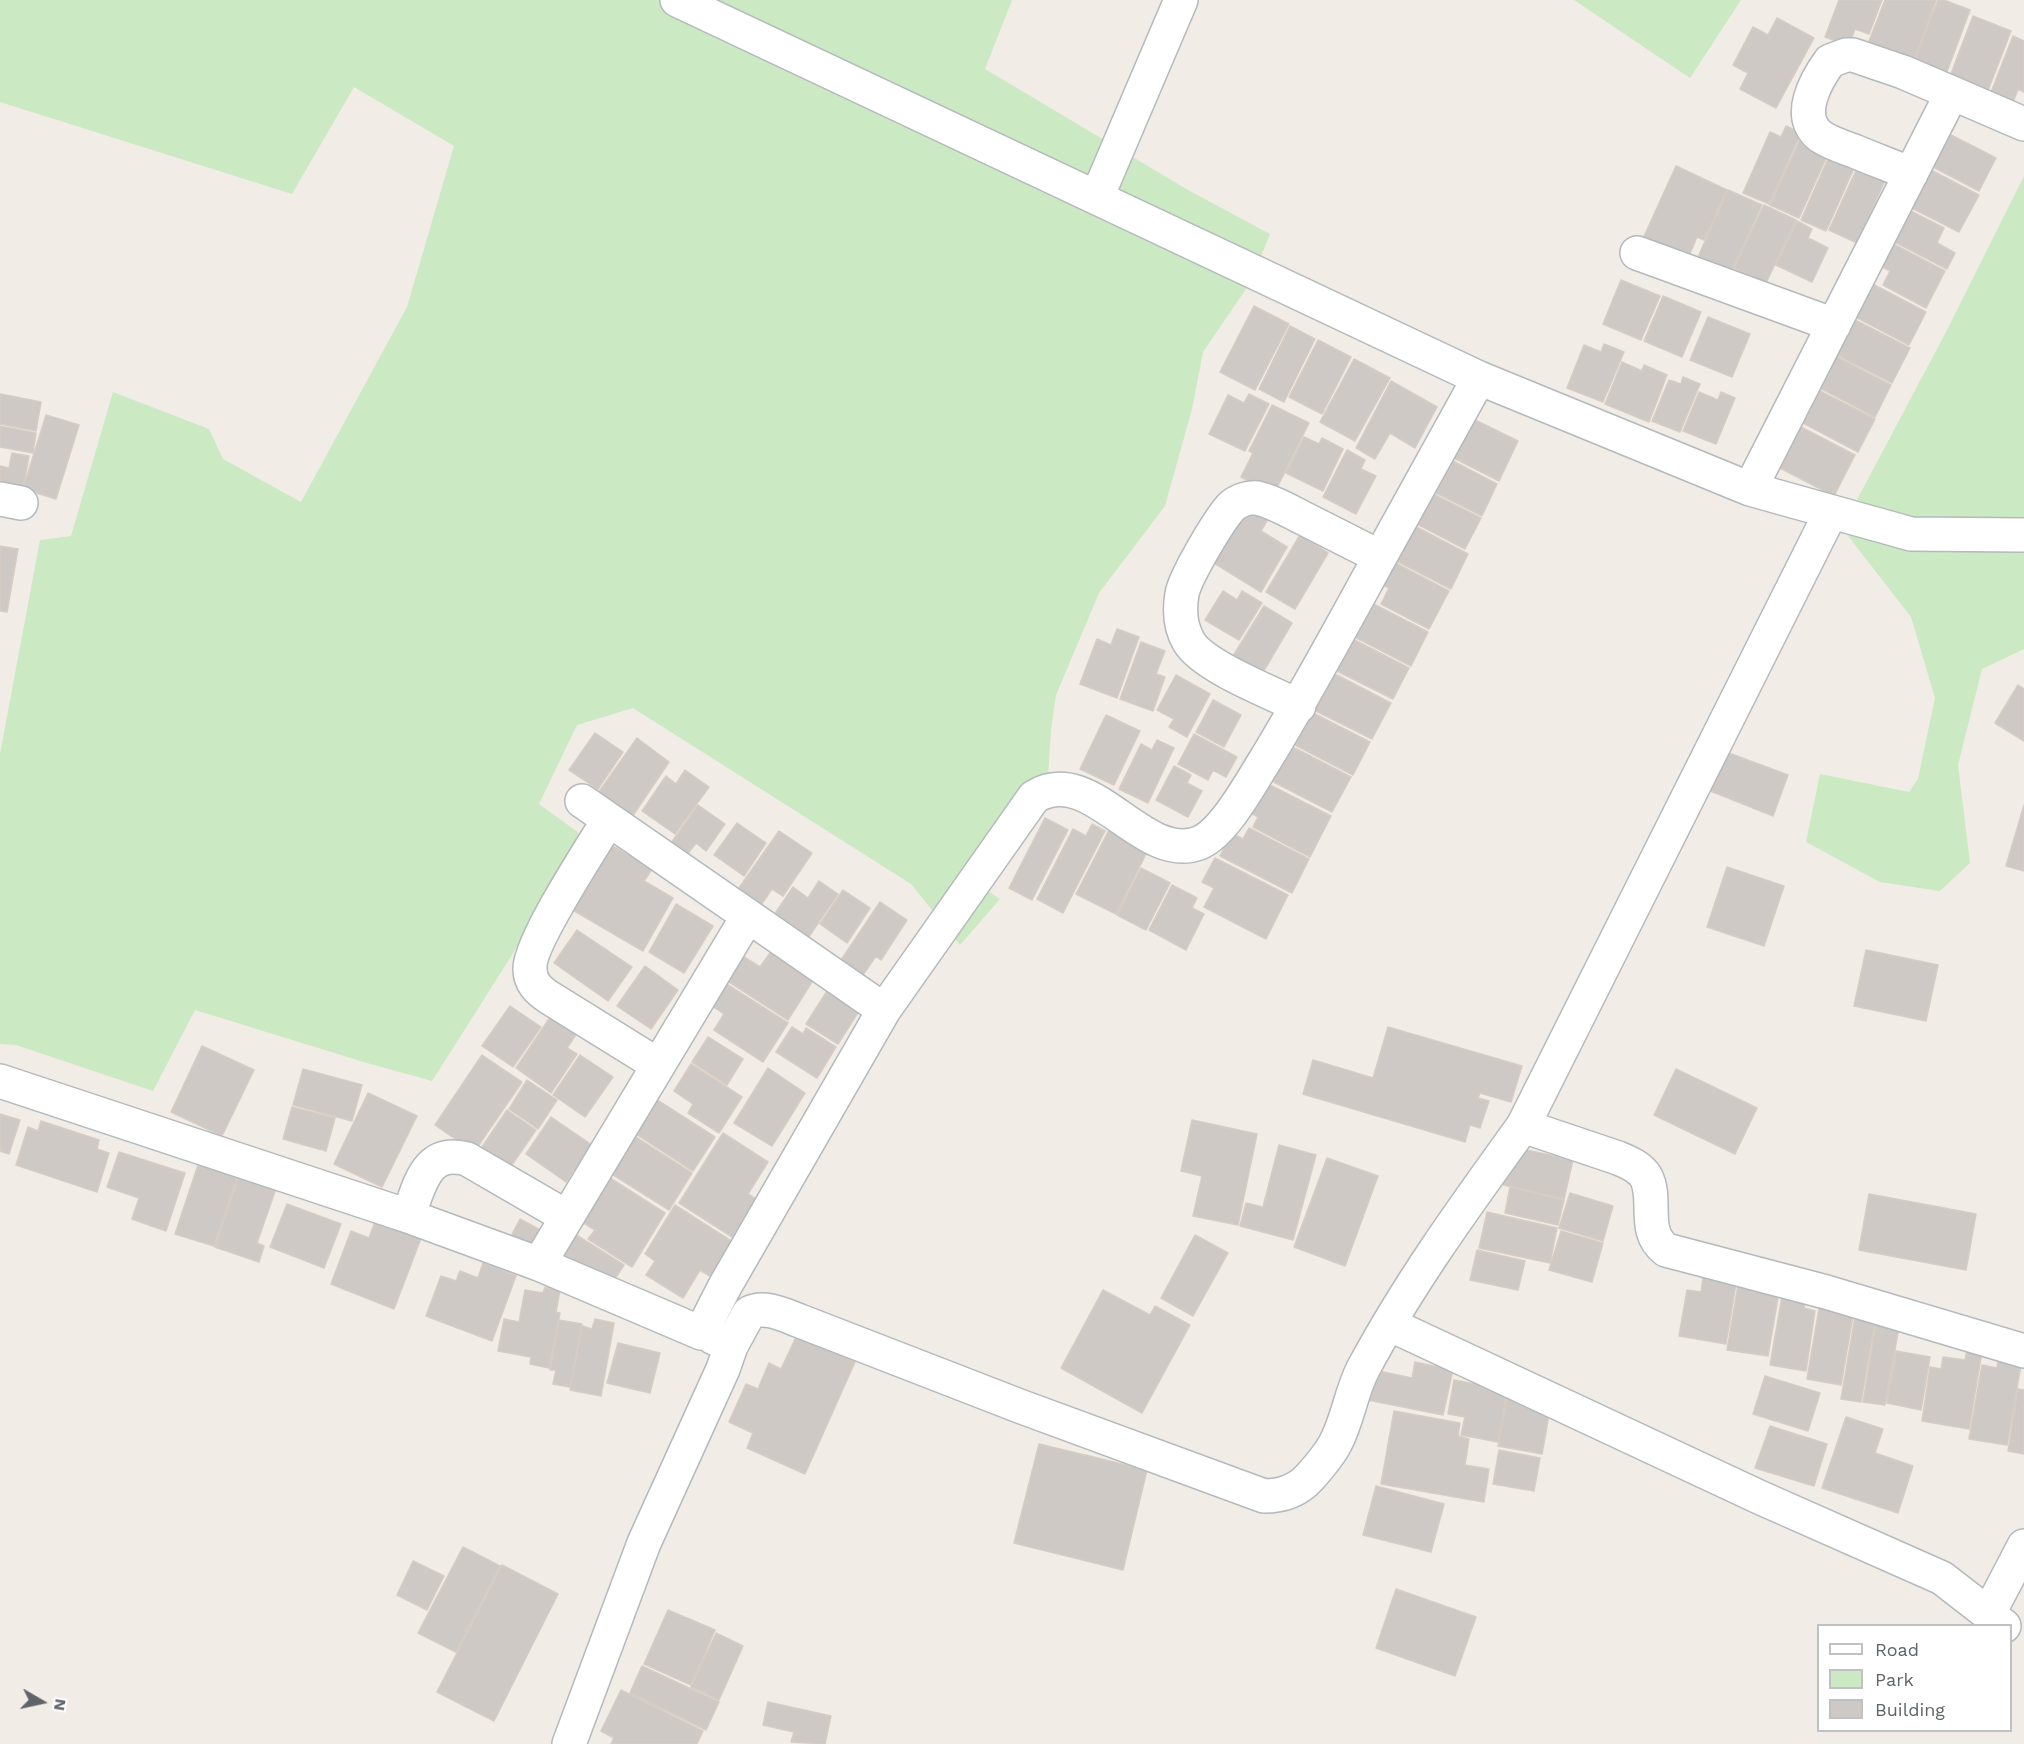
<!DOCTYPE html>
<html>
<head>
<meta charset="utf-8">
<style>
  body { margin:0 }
  #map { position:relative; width:2024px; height:1744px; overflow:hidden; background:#f1ece6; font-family:"Work Sans",sans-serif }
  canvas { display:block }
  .legend { position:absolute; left:1817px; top:1624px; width:195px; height:108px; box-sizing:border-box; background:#fff; border:2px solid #bfc1c3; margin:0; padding:8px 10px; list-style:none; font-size:18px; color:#5e6468 }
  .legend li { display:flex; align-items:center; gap:12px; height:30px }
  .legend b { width:30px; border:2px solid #bfc1c3 }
  .north { position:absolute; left:12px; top:1672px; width:60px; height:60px; -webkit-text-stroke:4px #fff; paint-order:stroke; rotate:99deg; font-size:16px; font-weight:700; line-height:24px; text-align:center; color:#5e6468 }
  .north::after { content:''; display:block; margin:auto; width:21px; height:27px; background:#5e6468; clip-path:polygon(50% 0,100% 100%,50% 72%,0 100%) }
</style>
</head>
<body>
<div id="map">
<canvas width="2024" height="1744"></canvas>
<ul class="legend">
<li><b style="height:8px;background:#fff"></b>Road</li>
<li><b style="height:16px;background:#cbe9c2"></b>Park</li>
<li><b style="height:16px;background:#cec9c5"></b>Building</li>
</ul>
<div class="north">N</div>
</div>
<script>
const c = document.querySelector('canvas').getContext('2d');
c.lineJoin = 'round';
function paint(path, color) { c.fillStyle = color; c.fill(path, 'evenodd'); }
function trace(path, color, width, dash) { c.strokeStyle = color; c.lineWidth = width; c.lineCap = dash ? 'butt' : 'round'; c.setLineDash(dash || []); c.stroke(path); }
const green = new Path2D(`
  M0 0H1012L985 69 1188 190 1270 234 1250 283 1203 352 1192 409 1165 506 1099 593 1056 695 1051 729 1048 776 994 824 965 876 1000 899 960 945 911 884 633 708 577 725 539 804 579 833 512 955 432 1081 367 1063 195 1010 153 1091 16 1045 0 1044V754L40 540 71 536 113 392 209 429 223 459 301 502 407 307 454 146 354 87 292 194 0 102Z
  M1574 0H1741L1690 78Z
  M2024 176V649L1982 669 1958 765 1970 863 1940 891 1880 882 1806 842 1820 774 1909 792 1918 779 1935 698 1911 617 1842 528 1946 332Z`);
const building = new Path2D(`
  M1839 0H1882L1869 34 1855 29 1849 46 1825 37Z
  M1885 0H1936L1912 66 1866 49Z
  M1938 0H1944L1970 10 1945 77 1913 64Z
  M1973 16 2011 31 1987 93 1949 79Z
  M1777 18 1814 38 1776 108 1740 89 1748 73 1733 65 1753 27 1768 35Z
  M2013 36 2024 41V92L2018 89 2011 108 1988 100Z
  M1786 126 1801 133 1769 204 1743 193 1770 132 1781 137Z
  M1803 133 1832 145 1799 218 1770 205Z
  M1949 134 1996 158 1979 191 1933 167Z
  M1834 145 1859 157 1826 231 1801 220Z
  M1862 157 1890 169 1857 243 1829 230Z
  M1676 166 1727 190 1704 240 1697 237 1686 263 1641 243Z
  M1927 168 1979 195 1959 232 1900 202Z
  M1728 190 1762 205 1731 272 1698 257Z
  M1764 205 1796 220 1766 283 1734 268Z
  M1903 207 1944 228 1937 243 1955 253 1947 269 1887 238Z
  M1797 221 1812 229 1808 238 1828 248 1812 282 1776 265Z
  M1882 238 1945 271 1926 308 1883 285 1890 271 1871 261Z
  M1863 279 1926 312 1909 345 1846 312Z
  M1621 280 1660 296 1641 340 1603 324Z
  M1663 296 1701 312 1682 357 1644 341Z
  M1254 306 1289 324 1255 390 1220 372Z
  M1708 317 1750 334 1732 377 1690 360Z
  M1851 318 1910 348 1892 383 1825 349Z
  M1290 326 1315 339 1284 402 1259 389Z
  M1318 340 1351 357 1322 414 1289 397Z
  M1604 344 1624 352 1603 402 1567 388 1584 345 1601 352Z
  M1833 355 1891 385 1875 417 1816 386Z
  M1354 359 1390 378 1355 441 1320 422Z
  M1622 362 1642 371 1644 365 1667 375 1649 422 1605 404Z
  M1683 377 1700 384 1680 432 1652 421 1669 380 1681 384Z
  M1391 381 1437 407 1415 448 1390 433 1375 459 1356 448Z
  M1820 391 1875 419 1858 452 1803 423Z
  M1699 392 1718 400 1721 392 1735 398 1716 444 1683 431Z
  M0 394 41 402 36 431 0 424Z
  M1249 394 1269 404 1245 451 1209 434 1228 395 1244 403Z
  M1272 405 1309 423 1274 494 1241 477 1253 453 1249 451Z
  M46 415 79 425 56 499 23 489Z
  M1473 419 1518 441 1499 481 1454 458Z
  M0 426 36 433 33 453 0 447Z
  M1801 427 1855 455 1834 496 1780 468Z
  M1304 437 1319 444 1322 438 1343 449 1323 491 1286 473Z
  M1347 450 1365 460 1361 469 1376 476 1356 514 1323 497Z
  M12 453 29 456 23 489 0 485V466L9 468Z
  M1453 461 1497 484 1482 516 1436 493Z
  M1433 494 1481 518 1465 549 1417 524Z
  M1248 506 1268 519 1261 531 1287 547 1261 592 1214 563Z
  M1405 521 1468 554 1451 589 1387 556Z
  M1300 535 1328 553 1295 609 1266 592Z
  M0 546 18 549 7 612 0 611Z
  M1386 558 1449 591 1429 629 1381 604 1389 588 1375 581Z
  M1223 591 1237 600 1242 591 1262 603 1239 640 1205 620Z
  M1362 598 1428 632 1411 666 1345 632Z
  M1264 606 1292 623 1262 674 1233 656Z
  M1117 629 1139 637 1117 698 1080 684 1097 639 1111 645Z
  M1345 635 1409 668 1393 699 1329 667Z
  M1141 642 1165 651 1156 674 1165 677 1153 711 1120 699Z
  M1333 673 1391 703 1372 739 1314 710Z
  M1176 675 1210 694 1187 737 1169 727 1174 719 1157 710Z
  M2018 685 2024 689V741L1995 723Z
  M1213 700 1241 715 1224 747 1196 732Z
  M1311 712 1370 742 1353 775 1295 745Z
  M1106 715 1140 731 1114 785 1080 769Z
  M595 733 623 752 598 789 569 770Z
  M1194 734 1237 757 1226 777 1213 770 1208 780 1178 764Z
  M637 738 669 762 632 817 598 793Z
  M1157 740 1174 748 1148 803 1119 789 1141 744 1152 750Z
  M1285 743 1351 777 1332 812 1266 778Z
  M1718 749 1788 775 1773 816 1703 788Z
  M1174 766 1191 775 1187 783 1202 791 1188 817 1156 800Z
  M685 770 709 787 675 834 642 811 666 776 676 784Z
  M1264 782 1331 816 1310 857 1253 827 1258 817 1249 812Z
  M698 805 725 824 706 851 696 843 687 855 671 843Z
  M2024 805V871L2006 866Z
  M1045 818 1068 830 1032 900 1009 888Z
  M737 823 766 843 744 876 714 855Z
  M1092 824 1105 831 1063 913 1037 899 1073 829 1086 836Z
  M1249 828 1309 859 1292 893 1220 856 1231 833 1243 839Z
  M1109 830 1148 850 1116 914 1076 894Z
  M779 831 812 853 783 896 772 889 759 908 736 892Z
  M609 844 652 869 644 881 673 898 643 951 571 909Z
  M1215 858 1288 895 1266 939 1204 907 1214 888 1202 882Z
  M1727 867 1784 886 1764 946 1707 927Z
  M1141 868 1170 883 1146 930 1117 915Z
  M819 881 838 894 808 938 774 915 793 887 808 898Z
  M1172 885 1197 898 1192 908 1204 914 1186 950 1149 930Z
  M843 890 870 908 847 943 820 924Z
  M880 902 907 920 881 960 876 956 863 975 841 960Z
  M676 904 713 926 684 973 649 952Z
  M577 930 632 967 608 1001 554 963Z
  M772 950 815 977 788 1020 726 980 741 955 760 967Z
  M1866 950 1938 965 1926 1021 1854 1006Z
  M645 966 678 990 651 1029 617 1006Z
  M717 978 788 1023 763 1062 714 1030 724 1014 703 1000Z
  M827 991 859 1011 838 1044 806 1024Z
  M510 1006 541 1027 513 1067 482 1046Z
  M555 1010 581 1027 567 1048 577 1054 551 1093 516 1068Z
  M792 1027 803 1034 806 1028 836 1047 817 1078 776 1052Z
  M1388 1027 1522 1066 1511 1102 1480 1093 1478 1098 1489 1101 1480 1128 1470 1125 1465 1142 1303 1094 1313 1060 1373 1078Z
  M708 1037 743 1059 727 1085 692 1062Z
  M202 1046 254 1070 222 1136 171 1112Z
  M482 1055 522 1082 474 1152 435 1125Z
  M580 1055 613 1077 585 1117 553 1095Z
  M691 1064 742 1097 719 1133 688 1113 693 1104 674 1091Z
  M768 1068 805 1093 772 1146 734 1123Z
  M303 1069 362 1085 352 1121 293 1105Z
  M1676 1069 1757 1108 1735 1154 1654 1115Z
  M527 1080 557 1100 538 1129 509 1109Z
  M368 1093 417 1116 382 1187 334 1164Z
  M654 1098 715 1137 693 1171 633 1132Z
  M292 1107 335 1118 326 1151 283 1139Z
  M507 1110 536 1130 507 1172 478 1153Z
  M0 1114 20 1120 9 1154 0 1151Z
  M551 1117 592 1145 566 1182 526 1154Z
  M1192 1120 1257 1134 1238 1225 1193 1216 1202 1176 1181 1171Z
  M41 1121 99 1140 97 1149 109 1153 97 1192 16 1165 28 1127 38 1131Z
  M723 1133 768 1162 748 1194 767 1206 743 1244 679 1203Z
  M631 1134 692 1173 669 1210 607 1171Z
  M1279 1145 1316 1155 1293 1240 1240 1226 1246 1203 1263 1207Z
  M1517 1148 1573 1160 1564 1199 1495 1183Z
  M119 1152 185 1173 166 1231 132 1219 139 1198 107 1187Z
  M202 1153 241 1166 214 1246 175 1234Z
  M1327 1158 1378 1176 1345 1266 1294 1247Z
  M242 1167 279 1180 257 1243 264 1246 259 1262 215 1247Z
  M607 1176 665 1213 632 1267 588 1239 595 1230 579 1220Z
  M1510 1187 1564 1200 1558 1225 1505 1213Z
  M1570 1193 1613 1206 1603 1241 1559 1228Z
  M1869 1194 1976 1214 1966 1270 1859 1250Z
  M287 1204 341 1224 324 1268 270 1247Z
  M675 1205 739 1246 718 1281 700 1270 683 1298 646 1275 655 1261 645 1254Z
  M1487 1212 1557 1228 1550 1263 1479 1248Z
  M377 1216 423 1233 394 1309 331 1284 351 1231 369 1238Z
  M520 1219 542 1231 527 1257 506 1246Z
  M570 1231 624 1265 607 1291 553 1257Z
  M1561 1231 1603 1243 1592 1282 1549 1270Z
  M1195 1235 1228 1253 1193 1316 1161 1298Z
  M1477 1250 1525 1261 1518 1290 1470 1280Z
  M483 1263 516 1276 492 1341 426 1316 441 1276 456 1281 460 1271 478 1278Z
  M1705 1264 1737 1278 1726 1344 1679 1336 1687 1290 1701 1292Z
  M1739 1279 1780 1286 1768 1356 1727 1350Z
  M545 1287 560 1290 556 1312 560 1313 549 1368 530 1364 531 1357 498 1351 504 1319 519 1322 525 1290 543 1293Z
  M1103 1290 1150 1315 1155 1306 1190 1325 1142 1413 1061 1368Z
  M1783 1291 1806 1295 1804 1308 1815 1311 1806 1371 1770 1365Z
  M1820 1303 1841 1307 1840 1314 1853 1316 1841 1385 1807 1379Z
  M1855 1317 1875 1321 1861 1402 1841 1399Z
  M595 1319 614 1323 601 1396 570 1390 582 1326 592 1329Z
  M559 1320 582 1324 570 1387 553 1384 556 1370H550Z
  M1876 1324 1899 1327 1885 1405 1863 1402Z
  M797 1335 855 1362 805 1474 747 1448 753 1433 729 1422 746 1384 758 1389 769 1363 781 1369Z
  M618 1343 660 1353 650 1393 607 1383Z
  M1967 1350 1982 1352 1969 1429 1922 1421 1930 1367 1941 1369 1943 1357 1965 1360Z
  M1896 1351 1930 1357 1921 1410 1887 1403Z
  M1998 1361 2021 1365 2007 1445 1969 1439 1982 1365 1997 1368Z
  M1415 1362 1453 1370 1443 1415 1368 1400 1374 1370 1412 1378Z
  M1765 1376 1820 1393 1808 1431 1753 1414Z
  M1454 1380 1507 1390 1498 1442 1461 1435 1465 1417 1448 1414Z
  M2018 1389 2024 1390V1454L2008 1451Z
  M1508 1394 1551 1403 1542 1454 1498 1446Z
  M1394 1411 1460 1423 1458 1436 1469 1439 1465 1465 1489 1469 1484 1502 1381 1484Z
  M1846 1417 1883 1429 1875 1453 1913 1466 1898 1513 1822 1488Z
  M1770 1426 1827 1444 1814 1486 1755 1468Z
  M1039 1444 1147 1470 1123 1570 1014 1543Z
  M1499 1450 1540 1458 1534 1491 1493 1484Z
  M1376 1486 1444 1504 1431 1552 1363 1535Z
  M463 1547 500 1566 456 1652 418 1633Z
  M413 1561 444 1576 427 1610 397 1595Z
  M502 1565 558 1594 494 1721 437 1692Z
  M1396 1589 1476 1617 1455 1676 1376 1648Z
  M668 1610 715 1630 691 1685 644 1664Z
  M716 1633 743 1646 719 1700 691 1687Z
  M642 1666 719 1702 706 1730 630 1693Z
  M621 1690 703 1731 697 1744H611L614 1738 601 1731Z
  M768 1702 831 1716 825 1744 791 1742 794 1732 763 1725Z`);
const street = new Path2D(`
  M677 0 1479 378 1750 489 1911 534 2024 535
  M1952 93 2024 124
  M1097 197 1181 0
  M1637 253 1834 325
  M1750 489 1952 93 1903 72 1853 55H1846L1830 61C1816 80 1795 117 1820 136 1830 143 1843 147 1854 151 1873 159 1892 166 1911 174
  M0 499 21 503
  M1831 512 1523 1126 1618 1158C1628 1162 1640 1167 1646 1177 1658 1200 1641 1231 1666 1250L1826 1292 2024 1351
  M1299 706C1272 693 1203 666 1189 642 1180 627 1179 611 1182 594 1185 577 1219 520 1231 507 1237 501 1248 497 1257 498 1272 501 1289 511 1303 518 1329 531 1354 544 1380 557
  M582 801 884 1010 1034 797C1092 761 1142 865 1199 843 1224 833 1250 784 1264 762 1305 695 1342 626 1380 557 1413 497 1446 438 1479 378
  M608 821C592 847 528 945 530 969 530 983 539 991 550 998L658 1065
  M0 1081 408 1216 539 1264 701 1333 725 1286 884 1010
  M408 1216C420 1186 425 1148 467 1159L567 1217
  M539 1264 748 916
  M1389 1324 1759 1497 1942 1578 2004 1626
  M731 1346 749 1313C765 1305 784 1315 800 1321L1022 1407 1264 1496C1281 1496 1297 1491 1309 1478 1318 1468 1330 1454 1336 1442 1348 1419 1351 1392 1363 1369 1409 1283 1466 1205 1523 1126
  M1989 1613 2024 1546
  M569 1744 644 1543 723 1369 731 1346 712 1337`);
paint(green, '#cbe9c2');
paint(building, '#cec9c5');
trace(building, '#d6ccc4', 1.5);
trace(street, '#b4b9bb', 36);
trace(street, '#fff', 33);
</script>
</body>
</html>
